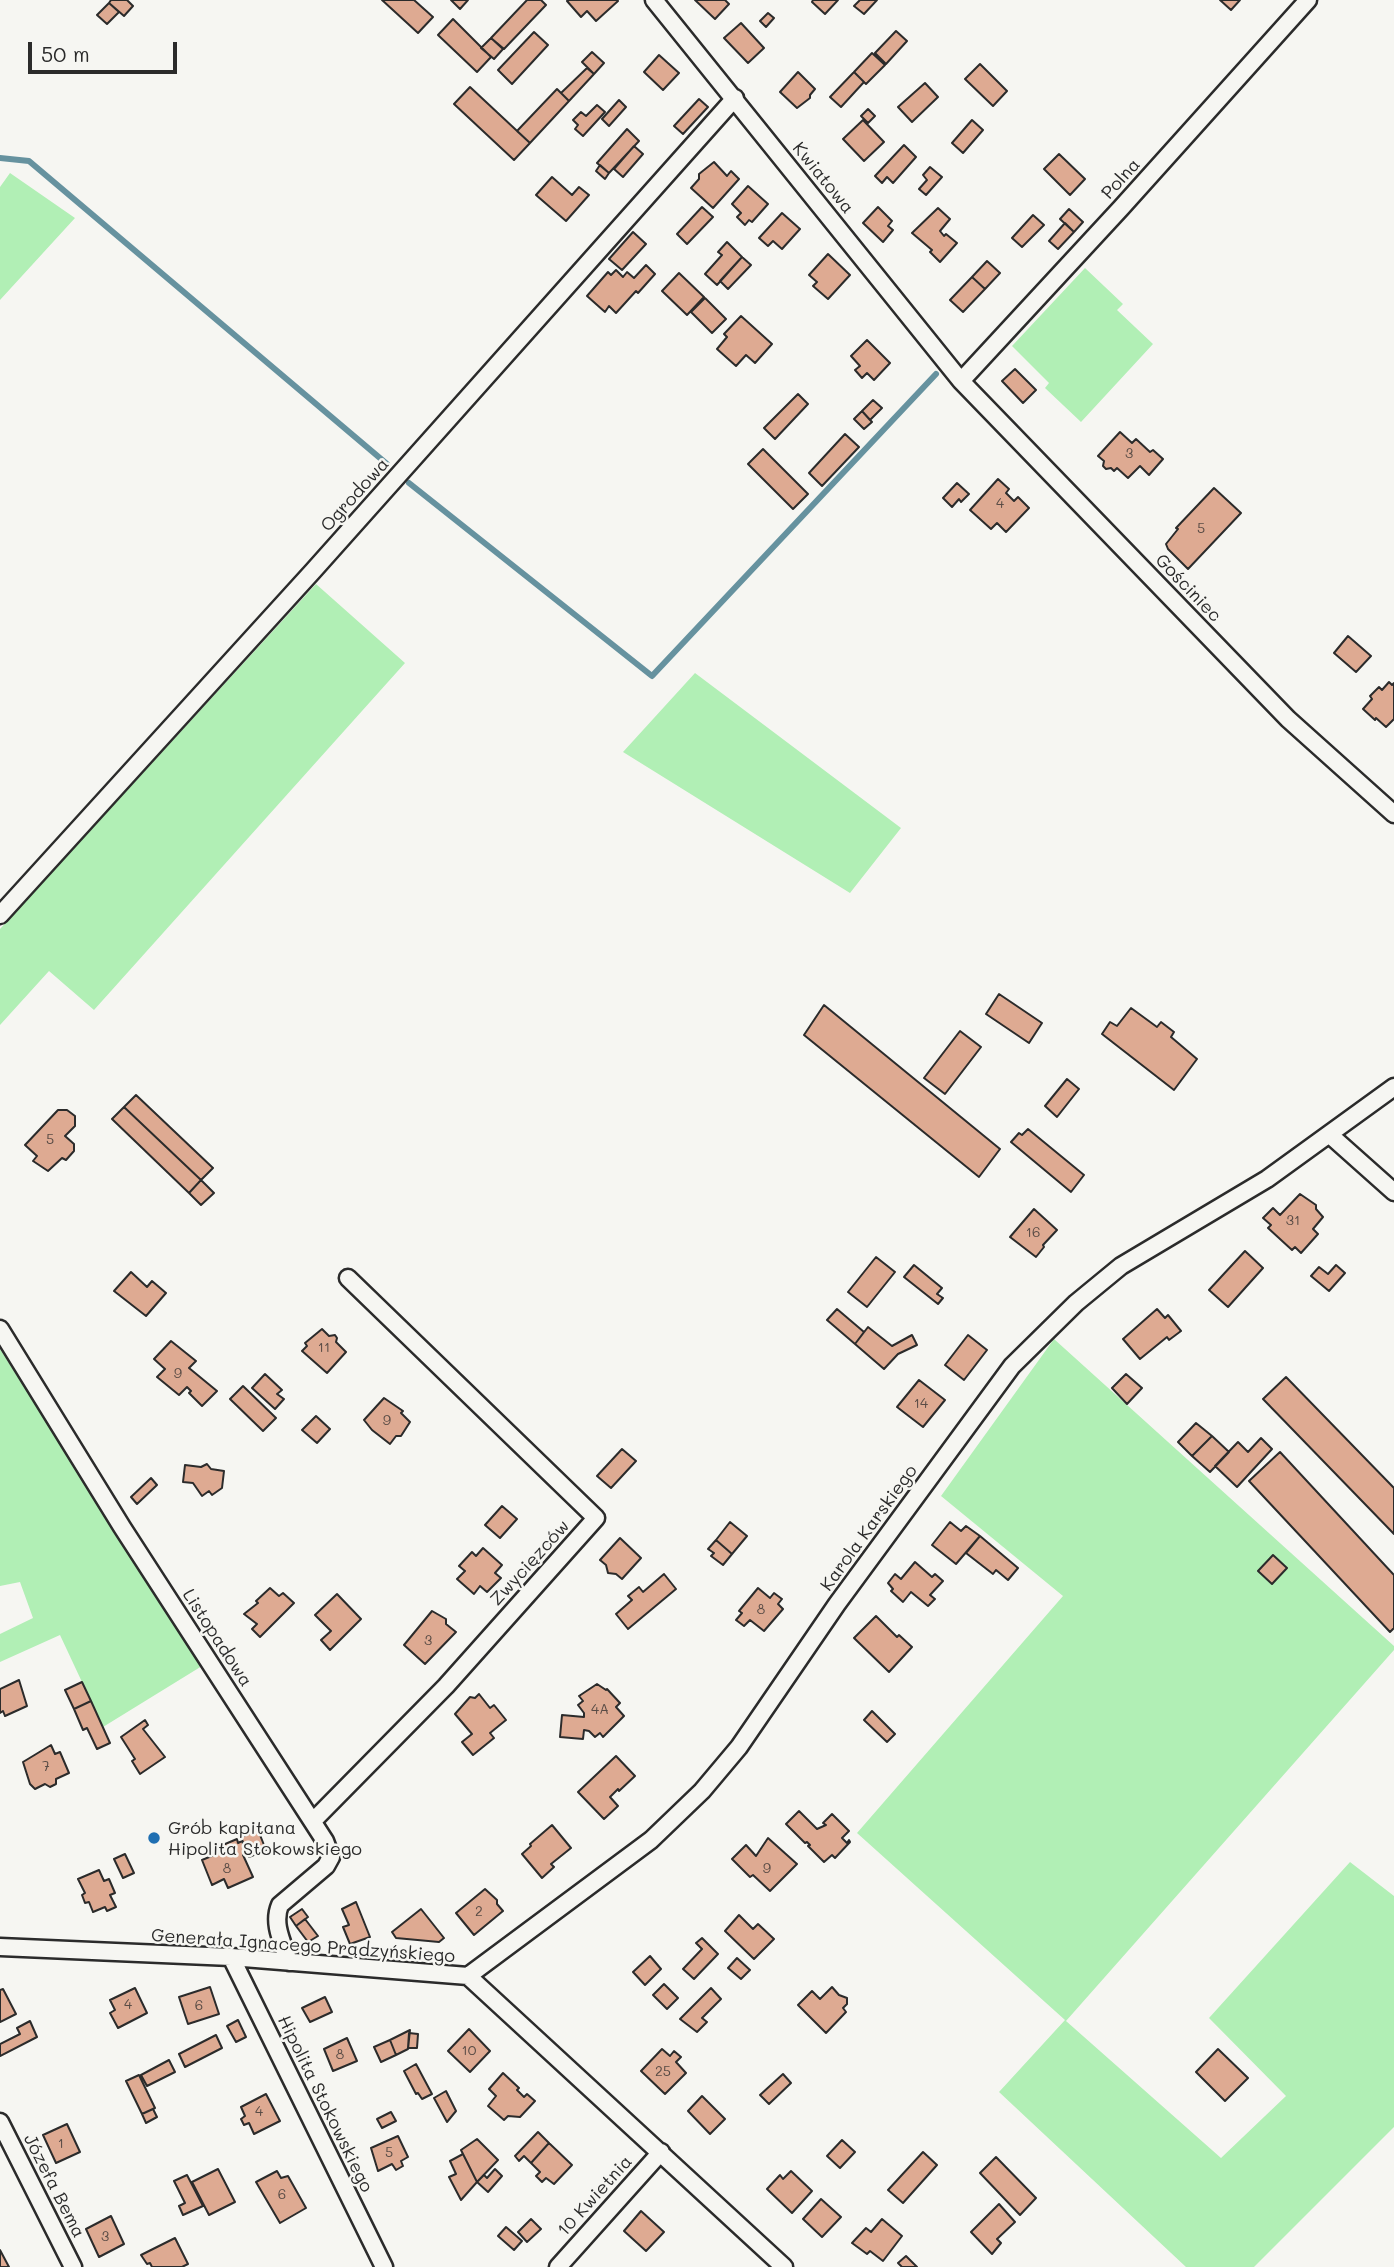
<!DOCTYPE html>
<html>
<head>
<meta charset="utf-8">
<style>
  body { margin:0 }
  #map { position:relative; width:1394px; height:2267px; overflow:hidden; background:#f6f6f2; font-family:Mali,sans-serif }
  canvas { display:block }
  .scale { position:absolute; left:28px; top:42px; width:149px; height:32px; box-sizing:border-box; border:4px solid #2b2b2b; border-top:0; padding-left:9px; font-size:21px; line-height:24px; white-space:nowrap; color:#2b2b2b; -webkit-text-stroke:5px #f6f6f2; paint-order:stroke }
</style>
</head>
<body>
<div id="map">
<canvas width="1394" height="2267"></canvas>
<div class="scale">50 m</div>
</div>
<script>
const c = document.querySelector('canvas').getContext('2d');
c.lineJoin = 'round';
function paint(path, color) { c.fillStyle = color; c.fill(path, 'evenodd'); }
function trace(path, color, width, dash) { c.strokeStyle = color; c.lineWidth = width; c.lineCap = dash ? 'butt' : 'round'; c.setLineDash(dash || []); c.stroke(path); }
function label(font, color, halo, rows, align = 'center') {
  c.font = font + ' Mali,sans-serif'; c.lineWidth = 5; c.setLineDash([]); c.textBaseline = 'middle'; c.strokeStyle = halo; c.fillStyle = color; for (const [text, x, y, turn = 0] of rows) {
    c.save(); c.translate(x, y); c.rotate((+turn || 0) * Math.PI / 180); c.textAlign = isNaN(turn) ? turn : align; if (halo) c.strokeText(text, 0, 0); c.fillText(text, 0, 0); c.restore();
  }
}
const green = new Path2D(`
  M10 173 75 218 0 300V187Z
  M1085 268 1123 304 1117 310 1153 344 1081 422 1045 388 1049 383 1012 346Z
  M316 584 405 663 94 1010 49 971 0 1025V929Z
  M695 673 901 828 850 893 623 752Z
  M1054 1339 1394 1646V1650L1066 2021 1221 2158 1286 2096 1209 2018 1350 1862 1394 1896V2127L1254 2267H1186L999 2092 1065 2020 857 1833 1063 1596 941 1496Z
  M0 1349 202 1666 103 1727 60 1635 0 1662V1634L33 1618 20 1582 0 1586Z`);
const stream = new Path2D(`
  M0 158 29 161 387 464
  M409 483 652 676 936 374`);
const building = new Path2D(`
  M111 0H127L133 6 124 16 109 3Z
  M382 0H414L433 17 418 33Z
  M451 0H468L460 9Z
  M527 0H541L546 5 504 49 491 38Z
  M569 0H617L618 1 596 21 587 11 581 17 567 1Z
  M695 0H725L729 4 715 19Z
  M813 0H838L825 14 812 2Z
  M860 0H877L864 14 854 6Z
  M1220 0H1240L1231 10Z
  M109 3 119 12 107 24 97 15Z
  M768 13 774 18 766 27 760 21Z
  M453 19 491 57 477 72 438 35Z
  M741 23 764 48 748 63 724 38Z
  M896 31 907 41 886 64 875 53Z
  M534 32 548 45 512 84 498 70Z
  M491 38 503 49 494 59 481 48Z
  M592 52 604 63 594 74 582 62Z
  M872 53 885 65 866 84 854 72Z
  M659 55 679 73 663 90 644 72Z
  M980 64 1007 91 993 106 965 79Z
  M587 68 594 74 569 101 561 93Z
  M798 72 815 89 810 95V98L797 108 780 92Z
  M854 72 864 82 841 107 830 97Z
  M925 83 938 97 912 122 898 107Z
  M470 87 530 143 514 160 454 104Z
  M557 89 569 101 530 143 517 131Z
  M699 99 708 107 683 134 674 126Z
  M619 100 626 107 609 126 602 119Z
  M597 105 605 112 583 136 575 129 578 125 573 120 581 112 586 116Z
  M868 109 875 116 868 123 861 116Z
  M863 120 884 142 864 161 843 139Z
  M972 120 983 130 963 153 952 143Z
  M627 129 639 141 609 173 597 163Z
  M904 145 916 157 893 183 887 177 882 183 875 176Z
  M634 146 643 154 623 177 614 169Z
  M1059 154 1085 179 1070 195 1044 169Z
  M714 162 727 176 731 171 739 179 713 208 691 188 699 179V174Z
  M600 165 609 173 605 179 596 171Z
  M930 167 942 177 926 195 919 189 927 180 923 175Z
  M552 177 572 195 579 187 589 195 566 221 536 195Z
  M748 186 768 204 752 222 749 220 745 225 737 217 741 213 732 204Z
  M702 207 713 217 687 244 677 234Z
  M878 207 892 221 888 226 893 230 883 242 863 223Z
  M938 208 950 219 940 231 944 236 946 234 957 243 940 262 930 252 932 250 912 233Z
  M1069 209 1083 222 1074 232 1060 219Z
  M782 213 800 229 782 249 773 241 768 246 759 238Z
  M1033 215 1044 225 1022 247 1012 238Z
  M1065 223 1074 232 1058 249 1049 241Z
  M633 232 646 244 622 270 609 259Z
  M727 242 742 257 717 285 705 274 722 255 718 252Z
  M828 254 850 275 828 299 813 286 817 282 809 275Z
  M742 257 751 265 728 289 720 281Z
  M987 261 1000 273 985 289 972 277Z
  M646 265 655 274 638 293 636 291 616 313 609 306 605 312 587 296 608 272 611 275 616 270 623 277 627 272 634 278Z
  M679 273 704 297 687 315 662 291Z
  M972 277 985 289 963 312 950 300Z
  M705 298 726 319 712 333 691 312Z
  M741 316 772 344 755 363 746 355 736 366 717 349 727 337 724 334Z
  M867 340 890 363 874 380 867 373 862 378 855 370 860 366 851 356Z
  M1015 369 1036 390 1023 403 1002 381Z
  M798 394 808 404 775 439 764 428Z
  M873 400 882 408 870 420 862 411Z
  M862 411 872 422 864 429 854 419Z
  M1120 432 1132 443 1136 439 1150 452 1153 450 1163 459 1149 475 1140 466 1128 478 1117 468 1114 471 1111 468 1106 469 1103 466 1104 461 1098 456Z
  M845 434 859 447 822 486 809 473Z
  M763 449 808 494 793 509 748 464Z
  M998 479 1009 489 1006 493 1014 501 1018 497 1029 508 1006 532 997 523 991 529 970 510Z
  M957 483 969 494 961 502 959 499 952 507 943 498Z
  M1214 488 1241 513 1188 569 1168 549 1166 544 1178 529 1176 528Z
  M1348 636 1371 656 1356 672 1334 653Z
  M1389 682 1392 685 1394 683V719L1386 727 1376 718 1375 720 1363 709 1372 699 1370 696 1379 687 1382 690Z
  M999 994 1042 1023 1029 1043 986 1014Z
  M824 1005 1000 1149 979 1177 804 1035Z
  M1131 1008 1157 1027 1161 1022 1174 1032 1171 1037 1197 1059 1174 1090 1102 1034 1110 1022 1117 1026Z
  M960 1031 981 1047 945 1094 924 1078Z
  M1067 1079 1079 1089 1057 1117 1045 1106Z
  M136 1095 213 1168 201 1180 124 1107Z
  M124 1107 201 1180 189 1193 112 1119Z
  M58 1110H67L75 1116V1126L65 1136 74 1144V1151L66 1160 62 1158 48 1171 33 1161 37 1156 25 1145Z
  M1028 1129 1084 1175 1071 1192 1011 1142 1019 1133 1022 1135Z
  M201 1180 214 1193 201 1205 189 1193Z
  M1300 1194 1316 1205V1209L1323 1217 1313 1229 1318 1234 1301 1253 1295 1247 1292 1250 1268 1228 1271 1225 1263 1218 1273 1208 1280 1215Z
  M1034 1209 1057 1230 1043 1245 1044 1247 1036 1257 1010 1237Z
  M1245 1251 1263 1268 1228 1307 1209 1290Z
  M876 1257 895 1272 867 1307 848 1292Z
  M914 1265 942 1288 937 1294 943 1298 938 1304 904 1277Z
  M1336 1265 1345 1273 1329 1291 1311 1276 1319 1267 1328 1274Z
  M131 1272 147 1287 152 1281 166 1293 146 1316 114 1291Z
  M837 1309 864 1332 855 1344 827 1320Z
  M1157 1309 1165 1318 1168 1315 1181 1331 1169 1340 1167 1337 1140 1359 1123 1339Z
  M868 1327 892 1346 912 1335 917 1345 898 1354 884 1369 855 1344Z
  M322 1329 329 1336 335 1335 337 1338 336 1342 346 1352 327 1373 302 1351 307 1346 305 1343Z
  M968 1335 987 1350 964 1380 945 1365Z
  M171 1341 196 1361 189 1368 217 1391 202 1406 189 1393 191 1391 187 1387 179 1395 157 1377 165 1369 154 1359Z
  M265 1374 282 1390 277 1394 284 1399 275 1409 252 1388Z
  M1126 1374 1142 1388 1127 1404 1112 1388Z
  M1286 1377 1394 1488V1534L1263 1399Z
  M919 1380 945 1400 923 1427 897 1407Z
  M243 1386 276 1418 263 1431 230 1399Z
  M384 1398 403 1411 401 1413 410 1422 401 1436H396L390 1444 372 1430 364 1420Z
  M316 1416 330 1429 317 1443 302 1430Z
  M1196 1423 1212 1436 1192 1456 1178 1442Z
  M1212 1436 1229 1452 1210 1472 1192 1456Z
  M1261 1438 1272 1449 1237 1487 1215 1466 1238 1442 1248 1452Z
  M622 1449 636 1461 611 1488 597 1476Z
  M1280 1452 1394 1575V1628L1390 1632 1249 1481Z
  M207 1464 211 1469 224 1471 222 1488 212 1495 209 1491 202 1496 193 1483 183 1482 185 1465 201 1467Z
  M151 1478 157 1485 137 1504 131 1497Z
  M502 1506 517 1519 500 1538 485 1525Z
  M730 1522 747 1536 732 1554 716 1540Z
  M950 1522 961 1531 966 1526 980 1536 956 1564 932 1545Z
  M980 1536 1018 1568 1008 1580 996 1570 993 1574 966 1553Z
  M620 1538 641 1558 622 1579 616 1574 608 1573 606 1565 600 1560Z
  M716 1540 732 1554 723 1565 711 1556 714 1553 708 1549Z
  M483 1548 502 1565 495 1573 501 1578 487 1592 480 1586 474 1594 457 1579 465 1571 459 1566 472 1552 476 1556Z
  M1273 1555 1287 1568 1272 1584 1258 1571Z
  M915 1562 932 1577 935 1574 943 1581 930 1595 935 1599 928 1606 911 1592 903 1602 891 1591 893 1589 888 1583 895 1574 901 1579Z
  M664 1574 676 1589 628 1629 616 1614 632 1600 628 1596 639 1587 643 1592Z
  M270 1588 279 1596 283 1593 294 1603 260 1637 252 1629 257 1624 244 1614 258 1603 256 1601Z
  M758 1588 770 1598 774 1593 782 1599 778 1604 783 1609 764 1631 750 1620 744 1626 736 1620 742 1613 739 1611Z
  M337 1594 361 1619 330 1650 321 1640 331 1631 315 1615Z
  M432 1611 446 1619V1624L456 1632 425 1664 404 1645Z
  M876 1616 897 1637 899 1635 912 1647 889 1672 854 1638Z
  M19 1680 27 1706 5 1716 3 1711 0 1713V1689Z
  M82 1682 91 1701 74 1709 65 1690Z
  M597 1684 606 1690 607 1689 620 1703 616 1707 624 1716 603 1737 600 1733 595 1737 589 1731 584 1730 583 1739 560 1737 562 1715 584 1717V1713L578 1705 583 1701 579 1696Z
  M479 1694 490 1708 494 1705 506 1720 490 1733 494 1738 473 1755 462 1742 472 1734 455 1714 470 1697 475 1698Z
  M91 1701 110 1743 97 1749 87 1728 83 1730 74 1709Z
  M872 1711 895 1734 887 1742 864 1720Z
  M145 1720 148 1725 143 1729 165 1757 140 1774 132 1761 135 1759 121 1737Z
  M51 1745 55 1754 60 1752 69 1773 56 1779V1784L50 1787 45 1784 35 1789 30 1784 23 1762Z
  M616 1756 635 1776 619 1791 618 1789 610 1797 618 1806 604 1819 578 1792Z
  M799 1811 817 1829 826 1825 823 1823 832 1814 849 1831 842 1838 847 1843 849 1840 850 1842 835 1858 832 1855 824 1862 808 1846 810 1845 807 1842 805 1843 786 1824Z
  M552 1825 571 1848 551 1864 554 1867 542 1878 522 1854 531 1846 530 1844Z
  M258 1830 266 1850 249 1857 241 1837Z
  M768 1838 797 1864 770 1891 753 1875 750 1877 732 1859 746 1845 756 1856Z
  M237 1839 238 1843 242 1841 247 1853 243 1855 253 1877 228 1888 224 1879 212 1885 202 1860 214 1855 211 1850Z
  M125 1854 134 1873 123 1878 114 1859Z
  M99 1870 104 1881 109 1879 115 1893 110 1895 116 1907 107 1911 105 1907 93 1912 89 1902 85 1903 82 1895 85 1893 78 1879Z
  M485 1889 497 1900V1904L503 1911 474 1935 456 1913Z
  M356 1902 370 1937 350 1944 343 1927 349 1925 342 1909Z
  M302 1909 308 1917 296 1926 290 1917Z
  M421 1909 444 1938 439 1942 396 1938 392 1932Z
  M739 1915 753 1929 758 1924 774 1939 754 1959 725 1931Z
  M305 1919 318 1936 308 1942 296 1926Z
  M702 1938 718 1954 694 1979 683 1969 702 1949 696 1943Z
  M650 1956 661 1969 645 1985 633 1972Z
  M737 1958 750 1970 741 1979 728 1968Z
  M664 1984 678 1998 667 2009 653 1995Z
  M210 1987 219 2014 188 2024 179 1997Z
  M832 1987 839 1995 847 1998V2004L843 2008 846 2012 826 2033 798 2005 812 1991 820 1999Z
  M135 1988 147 2013 118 2028 110 2013 115 2010 110 2000Z
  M711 1988 721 1999 702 2018 707 2022 697 2032 680 2019Z
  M3 1989 16 2014 0 2022V1990Z
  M325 1997 332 2012 310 2022 302 2008Z
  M238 2020 246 2037 236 2042 227 2026Z
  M30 2021 37 2037 0 2056V2044L20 2034 17 2028Z
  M469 2029 490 2051 470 2072 448 2051Z
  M410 2030 408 2049 396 2055 390 2040Z
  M409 2033 418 2034 417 2048H408Z
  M216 2035 222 2048 185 2067 179 2054Z
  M347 2038 357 2061 333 2071 324 2049Z
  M390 2040 396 2055 381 2062 374 2047Z
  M662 2049 670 2056 674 2051 681 2057 676 2062 686 2073 665 2094 641 2071Z
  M1218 2049 1248 2078 1225 2101 1196 2072Z
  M169 2060 175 2072 147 2086 141 2075Z
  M416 2064 432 2094 422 2099 418 2093 416 2094 404 2071Z
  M503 2073 519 2088 517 2090 524 2097 527 2094 535 2101 520 2117 508 2116 504 2120 488 2106 496 2096 489 2089Z
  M783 2074 791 2083 769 2104 760 2095Z
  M139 2075 155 2108 142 2114 126 2081Z
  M446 2091 456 2111 447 2122 434 2098Z
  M266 2094 280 2121 254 2134 249 2123 244 2125 241 2119 245 2116 241 2107Z
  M702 2096 725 2119 710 2134 688 2111Z
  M153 2109 157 2117 146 2123 142 2114Z
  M391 2112 396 2121 382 2128 377 2119Z
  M67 2124 80 2152 56 2163 43 2135Z
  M538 2132 549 2143 531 2163 524 2156 519 2161 515 2156Z
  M398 2136 408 2157 401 2161 403 2166 396 2170 392 2164 378 2171 371 2148Z
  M477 2139 498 2160 477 2182 461 2150Z
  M842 2140 855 2152 840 2168 827 2156Z
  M549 2143 572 2165 554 2184 546 2178 542 2182 536 2176 540 2172 531 2163Z
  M923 2152 937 2165 903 2203 888 2190Z
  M463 2154 477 2182 461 2200 449 2177 456 2174 450 2161Z
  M996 2157 1036 2198 1020 2215 980 2173Z
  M218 2169 235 2202 209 2215 192 2182Z
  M495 2169 502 2176 488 2192 477 2182 484 2175 487 2178Z
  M277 2171 281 2178 288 2176 306 2208 280 2223 256 2182Z
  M791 2171 812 2191 792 2213 767 2189 780 2175 783 2179Z
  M187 2175 203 2206 183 2215 179 2206 185 2203 174 2181Z
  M821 2199 841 2217 822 2237 803 2219Z
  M999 2204 1015 2222 997 2239 1001 2243 992 2254 971 2232Z
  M641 2211 664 2232 646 2251 624 2231Z
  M111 2216 124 2244 99 2257 86 2229Z
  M531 2219 541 2229 527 2242 518 2232Z
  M882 2219 902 2236 883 2261 870 2251 867 2254 852 2243 866 2228 871 2232Z
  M506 2227 522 2241 514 2250 498 2236Z
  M175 2238 188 2264 182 2267H152L150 2263 147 2264 141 2255Z
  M0 2250 9 2267H0Z
  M906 2256 917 2267H902L898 2263Z`);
const minor = new Path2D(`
  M654 0 961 381 1288 719 1394 814
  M961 381 1121 208 1308 0
  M0 915 313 571 735 98
  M1330 1135 1394 1192
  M0 1329 122 1527 325 1841 331 1857 326 1866 280 1905C272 1924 283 1943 289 1962
  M313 1821 446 1686 596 1518 348 1278
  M0 1947 231 1957 468 1976 784 2267
  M231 1957 384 2267
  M468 1976 651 1840 702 1791 739 1747 837 1604 1012 1366 1076 1303 1121 1266 1267 1179 1394 1087
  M0 2122 73 2267
  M558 2267 661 2152`);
const markers = [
  [154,1838,7,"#1f6fb2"]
];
const numberNames = [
  ["3",1129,454],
  ["4",1000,504],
  ["5",1201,529],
  ["5",50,1140],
  ["31",1293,1221],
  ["16",1033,1233],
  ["11",324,1348],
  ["9",178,1374],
  ["14",921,1404],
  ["9",387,1421],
  ["8",761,1610],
  ["3",428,1641],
  ["4A",600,1710],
  ["7",46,1767],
  ["8",227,1869],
  ["9",767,1869],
  ["2",479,1912],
  ["4",128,2005],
  ["6",199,2006],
  ["10",469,2051],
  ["8",340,2055],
  ["25",663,2072],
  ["4",259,2112],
  ["1",61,2144],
  ["5",389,2153],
  ["6",282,2195],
  ["3",105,2237]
];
const streetNames = [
  ["Kwiatowa",823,178,51],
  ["Polna",1121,179,-48],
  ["Ogrodowa",355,495,-48],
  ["Gościniec",1188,588,46],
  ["Karola Karskiego",869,1528,-54],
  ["Zwycięzców",530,1563,-48],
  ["Listopadowa",217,1638,57],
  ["Generała Ignacego Prądzyńskiego",303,1946,4],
  ["Hipolita Stokowskiego",325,2104,64],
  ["Józefa Bema",54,2186,63],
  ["10 Kwietnia",595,2196,-48]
];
const poiNames = [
  ["Grób kapitana",168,1828],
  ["Hipolita Stokowskiego",168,1849]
];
paint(green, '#b1efb5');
trace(stream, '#66929f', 6);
paint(building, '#deaa92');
trace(building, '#2b2b2b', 2);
trace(minor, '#2b2b2b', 21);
trace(minor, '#f6f6f2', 16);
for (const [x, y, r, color] of markers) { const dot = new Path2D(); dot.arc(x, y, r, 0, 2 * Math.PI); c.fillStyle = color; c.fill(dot); trace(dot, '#f6f6f2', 2.5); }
label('14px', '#584b45', null, numberNames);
label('18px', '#2b2b2b', '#f6f6f2', streetNames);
label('18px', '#2b2b2b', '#f6f6f2', poiNames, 'left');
</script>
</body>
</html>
